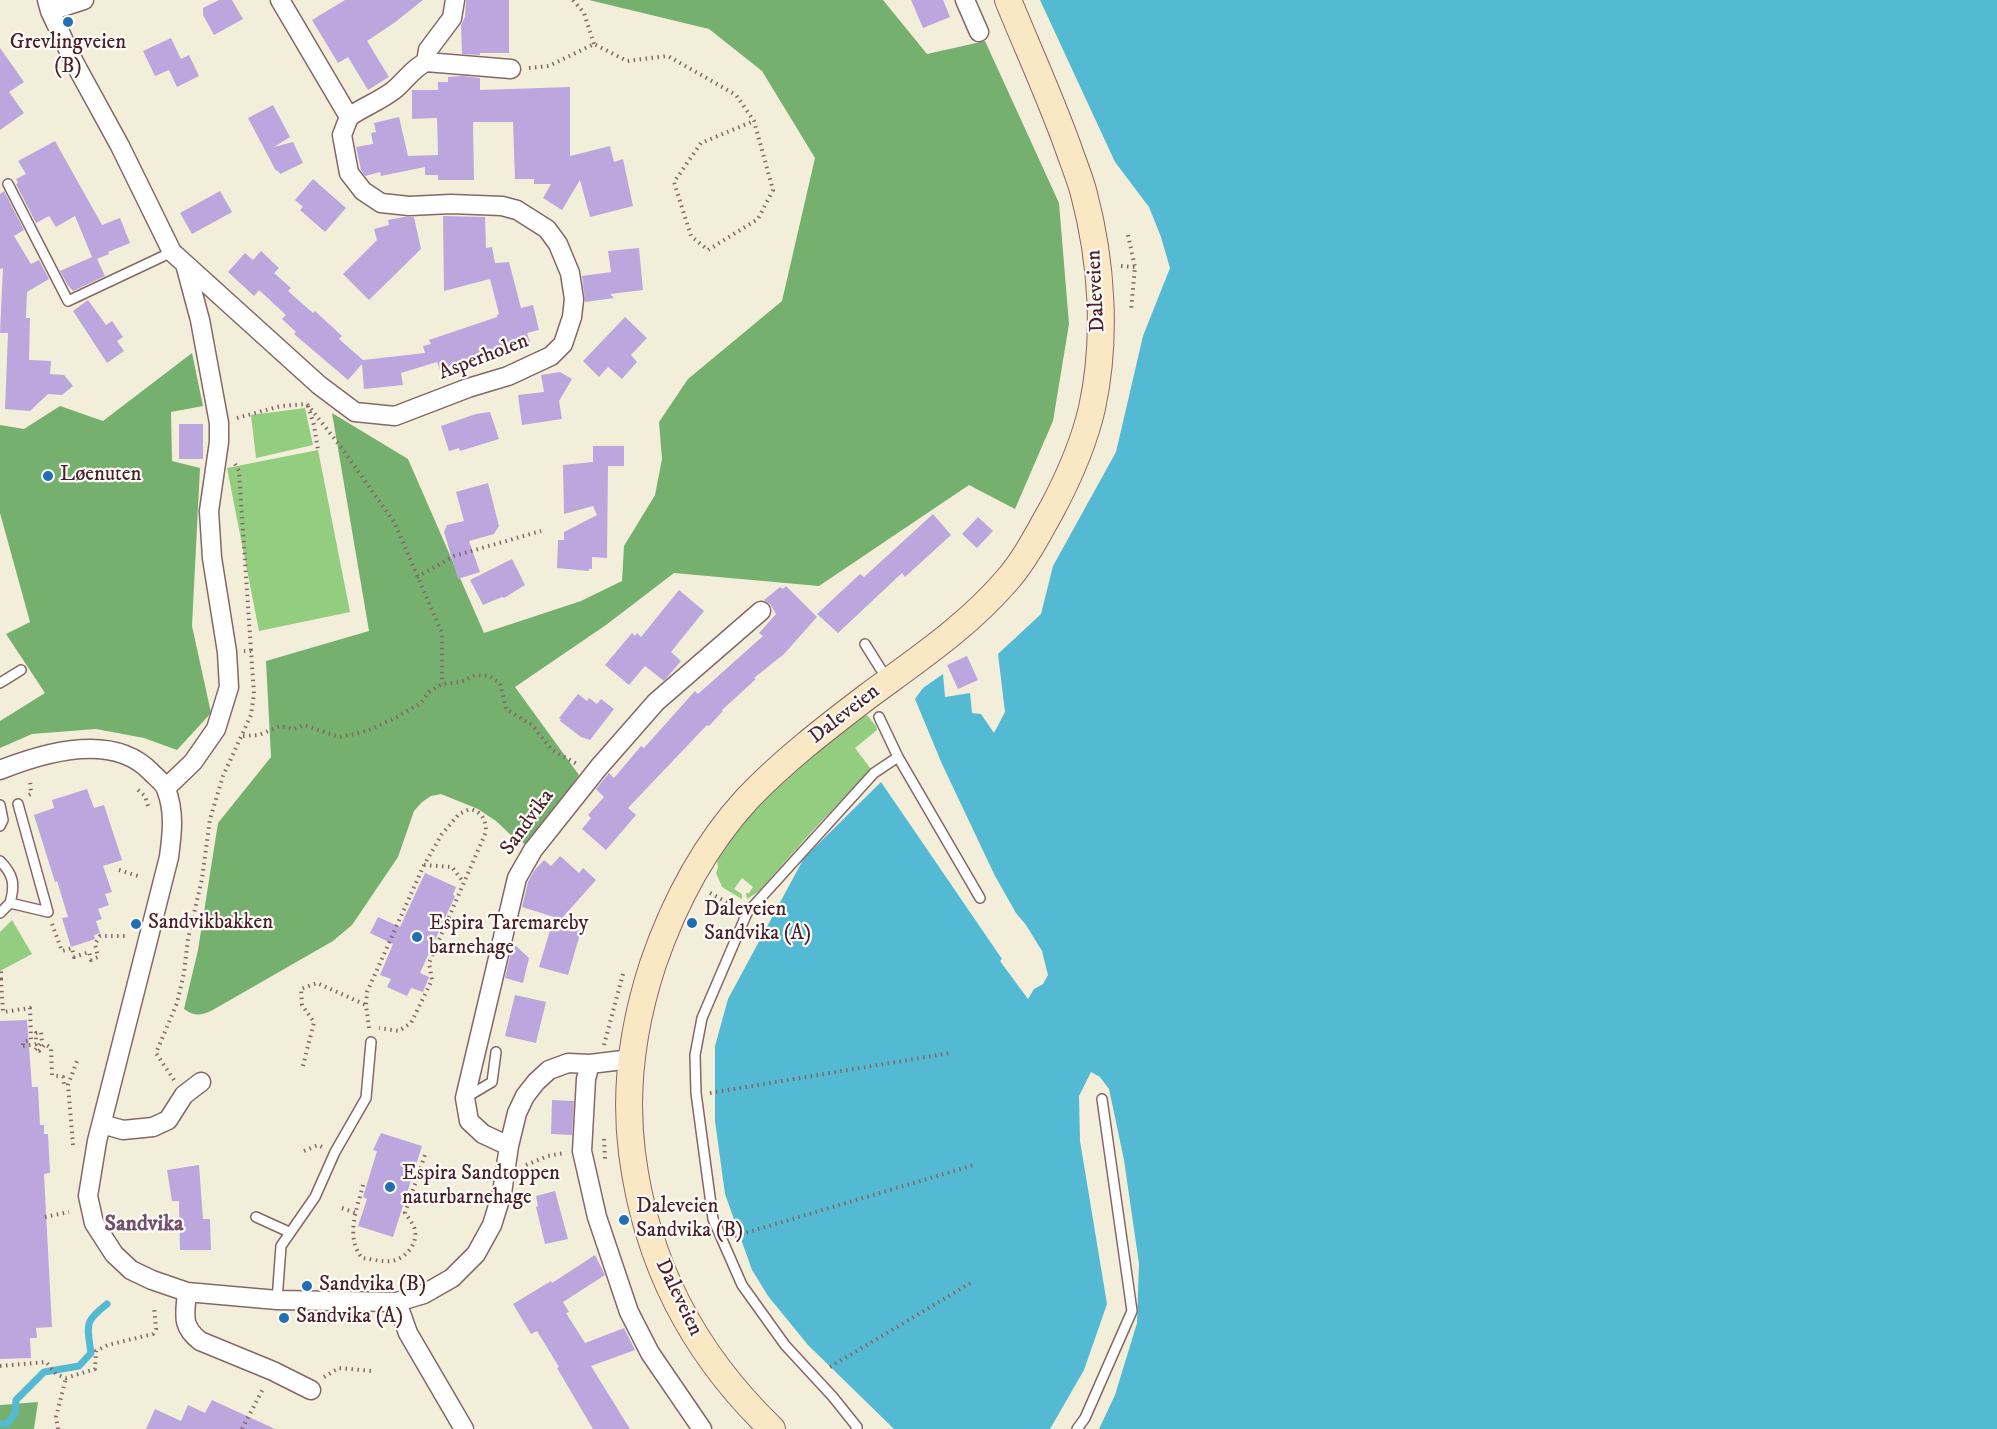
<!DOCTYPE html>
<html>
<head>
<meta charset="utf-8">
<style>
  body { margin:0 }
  canvas { display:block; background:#f3eed9 }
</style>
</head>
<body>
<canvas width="1997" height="1429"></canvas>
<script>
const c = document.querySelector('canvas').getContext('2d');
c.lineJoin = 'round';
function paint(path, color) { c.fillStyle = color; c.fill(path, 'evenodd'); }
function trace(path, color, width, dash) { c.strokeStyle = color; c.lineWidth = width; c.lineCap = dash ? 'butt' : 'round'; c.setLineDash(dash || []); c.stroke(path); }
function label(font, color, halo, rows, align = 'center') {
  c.font = font + ' "IM FELL DW Pica",serif'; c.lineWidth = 4.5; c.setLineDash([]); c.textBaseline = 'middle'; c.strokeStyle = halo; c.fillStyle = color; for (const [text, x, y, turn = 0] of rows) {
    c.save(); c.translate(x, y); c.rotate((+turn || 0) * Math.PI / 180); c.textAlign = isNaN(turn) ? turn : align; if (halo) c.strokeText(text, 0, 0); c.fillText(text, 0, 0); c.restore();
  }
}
const green = new Path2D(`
  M305 408 313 445 256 458 251 415Z
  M318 450 350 612 259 631 227 468Z
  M867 715 876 726 877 730 855 748 871 769 814 829 758 892 747 899 746 893H749L753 887 742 878 734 889 742 894V899L722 887 716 873 718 867 717 861C743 814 784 778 825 745 838 734 852 722 867 715Z
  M12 920 32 954 0 971V932Z`);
const forest = new Path2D(`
  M589 0H883L927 54 985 41 1059 203 1069 324 1053 421 1015 509 969 485 819 586 674 573 606 625 515 687 579 775 527 845 514 838 496 821 478 809 441 794 431 796 422 802 414 811 398 857 352 925 333 941 211 1011C200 1016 194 1016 184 1009L198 950 218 823 271 757 266 661 369 631 332 413 408 459 484 633 581 601 622 581 624 546 655 495 662 459 659 422 688 379 782 301 815 158 762 71 709 29Z
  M192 353 203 406 171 412 172 461 200 468 192 626 211 713 177 750 144 738 96 729 32 734 0 748V721L45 693 6 634 30 622 0 513V425L24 429 60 406 103 421Z
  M38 1402 34 1429H0V1405Z`);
const water = new Path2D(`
  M1040 0H1997V1429H1099L1115 1395 1137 1323 1139 1264 1124 1160 1109 1089 1100 1077 1091 1072 1079 1096 1080 1141 1107 1304 1084 1370 1050 1429H894L808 1345 768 1296 752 1270 725 1194 715 1121V1046L728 999 804 858 881 782 1002 959 1000 961 1028 999 1034 989 1043 984 1048 975 1042 951 1026 925 1016 913 995 876 942 764 915 699 923 688 943 674 945 697 970 693 972 713 981 714 994 733 1005 712 998 654 1041 614 1053 566 1116 452 1143 336 1170 268 1161 237 1149 207 1115 162Z`);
const stream = new Path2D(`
  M0 1424H7L15 1413 16 1400 44 1372 79 1366 91 1353C87 1324 84 1322 107 1304`);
const building = new Path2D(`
  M219 0H232L243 19 214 35 203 15V8Z
  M345 0H423L394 23 367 41 389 77 368 90 348 57 338 63 312 20Z
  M466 0H509V53H480V55L462 54 461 25 465 17Z
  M911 0H943L950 17 923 28Z
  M171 38 181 59 189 55 199 76 177 87 169 70 155 76 143 51Z
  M0 48 24 82 9 92 24 113 0 130Z
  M462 76 480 78V90L570 87V156L610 146 614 162 623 159 633 206 590 217 580 180 562 210 543 198 551 184H534V179H515L513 122H473L474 180H438V175H425V167L381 176 380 172 365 176 361 170 356 147 373 144 371 133 376 132 374 123 399 117 408 156 438 155 437 118 412 119V90H438V82H448V77Z
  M273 105 290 137 274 147 293 142 303 163 280 174 277 170 276 171 248 118Z
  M55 141 102 225 120 218 130 243 108 252 109 254 97 259 105 276 73 291 67 284 60 271 92 257 75 216 56 227 49 216 36 223 16 184 18 183 16 179 26 174 18 161Z
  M313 179 346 208 325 232 300 210 303 207 295 200Z
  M4 191 24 230 14 236 31 264 39 260 49 279 27 292 26 318H30L29 360 51 361 50 374 64 375 73 386 62 395 48 394 30 411 5 409 8 333H0L3 268 0 269V194Z
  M220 191 232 212 192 234 180 213Z
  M443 216 485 217 486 248 492 247 495 263 509 262 521 308 533 305 539 330 527 333 530 342 493 351 440 370 437 362 401 373 403 385 364 389 362 364 348 380 294 334 296 332 282 319 286 315 259 290 254 296 228 272 245 253 253 260 261 251 279 268 274 273 291 288 288 291 313 313 315 311 342 336 339 339 363 360 425 353 423 346 431 344 429 340 497 317V315L499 314 490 279 444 291Z
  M404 217H414L421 249 369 300 343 274 377 240 374 229 389 225 388 220Z
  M639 248 643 290 610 294 614 298 585 302 582 276 611 272 608 251Z
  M88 300 106 325 112 321 123 337 117 341 124 351 107 363 73 311Z
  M625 317 647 338 631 355 637 362 622 379 608 367 599 377 583 361Z
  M560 372 572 379 559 401 562 419 522 425 518 395 544 392 541 375Z
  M490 412 499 439 460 451 459 448 449 451 441 426 476 414Z
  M179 424H203V459H179Z
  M593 446H624V466H608L607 558 592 557V569H589V571L557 568 558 540H564V532L597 515 593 506 564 514 563 465 593 462Z
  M488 483 499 526 494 534 469 541 480 572 458 579 444 532 447 525 464 521 456 492Z
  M933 514 951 535 905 577 902 573 838 633 817 614 860 574 864 577Z
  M978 517 993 531 977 548 962 534Z
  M512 559 525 585 504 598 502 597 483 605 470 580Z
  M786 586 817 617 784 654 754 678 756 679 722 710 723 711 709 726 707 725 628 808 636 815 606 850 582 829 591 818 588 815 604 797 596 789 609 773 614 778 641 746 644 748 695 691 698 694 763 636 759 633 776 614 770 604 764 600 780 587 783 589Z
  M679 590 704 611 671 652 681 661 664 681 645 666 629 685 605 665 632 633 635 636 637 633 641 637Z
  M967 656 978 680 958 689 947 665Z
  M578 694 587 701 589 698 597 704 601 699 614 709 590 740 581 737 560 721 561 719 559 718Z
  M87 789 94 808 104 805 122 860 103 866 112 892 105 894 109 905 98 909 102 919 96 921 100 933 94 935 95 939 71 947 62 918 68 917 57 881 55 882 34 815 54 808 52 800Z
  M560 856 579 873 583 868 596 880 563 917 573 920 570 928 581 931 568 975 539 967 554 917 522 907 528 882 534 871 544 860 551 866Z
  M425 873 456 887 453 895 455 896 420 973 429 977 423 992 411 988 407 996 387 987 391 979 380 975 393 944 370 933 378 917 400 927Z
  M513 943 529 958 523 983 505 978Z
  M515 995 546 1002 536 1043 505 1036Z
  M27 1020 32 1087H38L40 1125H44V1134H48L50 1173 44 1174 52 1327 36 1328 37 1338H30L31 1358 0 1359V1021Z
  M552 1100 574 1101 572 1135 551 1134Z
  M381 1133 422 1146 393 1237 358 1226 367 1199 363 1197 377 1151 373 1150Z
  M199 1165 203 1219H210L211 1250H180L179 1201H172L167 1170Z
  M555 1191 568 1239 545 1244 536 1207 538 1206 536 1196Z
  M595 1255 605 1275 563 1302 569 1312 566 1313 585 1343 624 1328 635 1350 591 1366 630 1429H593L557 1368 559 1367 537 1331 531 1334 513 1304 551 1281 552 1283Z
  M212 1400 275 1429H146L155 1409 181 1421 188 1405 205 1413Z`);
const path = new Path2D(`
  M573 0 584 13 594 44
  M529 68 549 66 594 44 627 61 668 56 736 95 754 121 773 190 758 219 708 250 691 236 674 182 701 143 754 121
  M1128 235 1135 267 1131 310
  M1121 266 1135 267
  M308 406 314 425 318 450
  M237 418 281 406 307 404 341 447 394 522 442 633V684
  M235 464 239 471 251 651
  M417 577 454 556 541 531
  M243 736 259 735 280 726 294 729 304 725 339 737 350 735 367 731 397 717 421 703 429 692 442 684 461 682 475 675 489 676 500 683 506 709 532 725 552 750 577 764
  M138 790 145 796 149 809
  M29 795 31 794 30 779
  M424 865 452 867 464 883
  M119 870 141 877
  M710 893 736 907
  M52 924 62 951 72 948 74 957 89 952 91 960 98 957 95 944 100 936H125
  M1 979 3 1012 30 1008 31 1040 23 1042V1046
  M1 979V968
  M369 1028 366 1005 367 992 424 865 442 834 459 814 470 809C482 812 486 820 486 832L429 963 432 980 411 1023 399 1031 379 1028
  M604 1045 623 974
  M23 1046 36 1044V1033L41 1032 42 1042 35 1050 39 1051 45 1044 51 1048 52 1075 63 1077 64 1084 68 1085
  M303 1066 314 1022 302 1005 301 989 317 983 366 1005
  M174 1080 156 1053 177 1003 184 973 188 939 202 879 210 819 223 776 251 715 254 694 251 651H244
  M710 1093 950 1053
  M604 1139 605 1159
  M73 1145 68 1085 77 1061
  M304 1151 318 1145 322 1147
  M526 1165 548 1156 564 1153
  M363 1185C357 1209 345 1237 362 1258 371 1259 382 1262 391 1261 407 1259 421 1240 413 1225 411 1221 408 1217 405 1213L426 1152
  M342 1208 356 1213
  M45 1217 69 1212
  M735 1236 974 1165
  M0 1366 46 1362 56 1374 66 1378 95 1369 96 1351 108 1345 153 1334 156 1329 154 1306
  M830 1367 974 1281
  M324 1377 339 1368 372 1371
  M58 1429 56 1417 66 1378
  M242 1429 264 1387`);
const service = new Path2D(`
  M8 184 68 301 172 252
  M865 644 887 679
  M0 683 21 670
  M879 717 898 757 980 898
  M0 805 3 820 0 826
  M0 861C14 875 15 885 10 903L48 912 18 804
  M0 913 10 903
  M465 1098 492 1082 496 1052
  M256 1217 289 1232
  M277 1300 281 1246 315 1197 335 1152 366 1098 371 1042
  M856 1429 857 1427 833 1397 785 1345 742 1285 713 1219 696 1093 695 1055 702 1018 747 913 874 773 898 757
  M1077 1429 1085 1418 1132 1311 1102 1099`);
const minor = new Path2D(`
  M47 0 50 11 74 62 120 146 172 252 319 385 355 412 395 416 468 388 508 376 551 356 563 344 572 317 574 299 570 273 558 244 547 229 517 210 502 206 451 204 409 206 381 203 363 191 349 173 342 135 349 117C363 107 380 101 394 90 405 81 413 68 426 62L428 50 452 18 455 0
  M280 0 349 117
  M965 0 979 32
  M50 11 84 0
  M426 62 511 69
  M0 770C45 752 113 732 151 772 156 777 164 783 166 789 175 812 172 834 169 857L97 1141 88 1196 94 1223 114 1254 131 1270 152 1280 187 1292 277 1300 397 1302 424 1294 452 1278 476 1254 492 1225 502 1193 509 1146 517 1113 525 1096 536 1082 549 1070 568 1063 590 1064 631 1059
  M166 788 193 762 216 729 229 687 227 652 212 558 209 511 219 442V423L200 320 185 264
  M590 1064 586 1079 582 1151 597 1217 629 1312 650 1353 702 1429
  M102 1124 123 1130 153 1127 168 1120 184 1095 201 1082
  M509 1146 483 1134 469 1121 465 1098 517 878 533 850 599 767 656 702 761 611
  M187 1292C185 1315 181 1326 200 1341L273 1371 311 1390
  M397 1302 408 1333 464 1429`);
const secondary = new Path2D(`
  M772 1429C692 1352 646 1262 632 1153 624 1089 633 1025 653 964 674 903 703 847 747 799 783 761 826 728 868 696 917 660 968 626 1008 579 1026 558 1039 532 1052 509 1069 477 1084 443 1092 408 1107 339 1102 262 1084 194 1080 178 1073 162 1068 147 1050 97 1028 49 1008 0`);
const markers = [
  [68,22,6,"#1f6fb2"],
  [48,476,6,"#1f6fb2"],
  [692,923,6,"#1f6fb2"],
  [136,924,6,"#1f6fb2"],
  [417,937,6,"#1f6fb2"],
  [390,1187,6,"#1f6fb2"],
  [624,1220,6,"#1f6fb2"],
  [307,1286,6,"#1f6fb2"],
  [284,1318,6,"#1f6fb2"]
];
const poiNames = [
  ["Grevlingveien",68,44,"center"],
  ["(B)",68,68,"center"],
  ["Løenuten",60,476],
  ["Daleveien",704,911],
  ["Sandvika (A)",704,935],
  ["Sandvikbakken",148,924],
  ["Espira Taremareby",429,925],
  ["barnehage",429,949],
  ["Espira Sandtoppen",402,1175],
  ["naturbarnehage",402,1199],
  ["Daleveien",636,1208],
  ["Sandvika (B)",636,1232],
  ["Sandvika (B)",319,1286],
  ["Sandvika (A)",296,1318]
];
const streetNames = [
  ["Daleveien",1097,291,-93],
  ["Asperholen",484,358,-21],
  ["Daleveien",845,715,-38],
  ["Sandvika",528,823,-54],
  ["Daleveien",678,1298,64]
];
const neighbourhoodNames = [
  ["Sandvika",144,1225]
];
paint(green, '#93cd80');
paint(forest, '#76b06e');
paint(water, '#54bad3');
trace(stream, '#54bad3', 7);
paint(building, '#bba7de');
trace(service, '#856768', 12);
trace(minor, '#856768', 21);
trace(secondary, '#856768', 28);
trace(path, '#856768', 4, [1.5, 4.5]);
trace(service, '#fff', 9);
trace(minor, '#fff', 18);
trace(secondary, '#fae7c3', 26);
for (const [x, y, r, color] of markers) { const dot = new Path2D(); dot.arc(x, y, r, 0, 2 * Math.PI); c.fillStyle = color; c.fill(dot); trace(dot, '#fdfcf7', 2); }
label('21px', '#4a1f2b', '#fdfcf7', poiNames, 'left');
label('21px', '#4a1f2b', '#fdfcf7', streetNames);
label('bold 22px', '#724f6a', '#fdfcf7', neighbourhoodNames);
</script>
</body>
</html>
